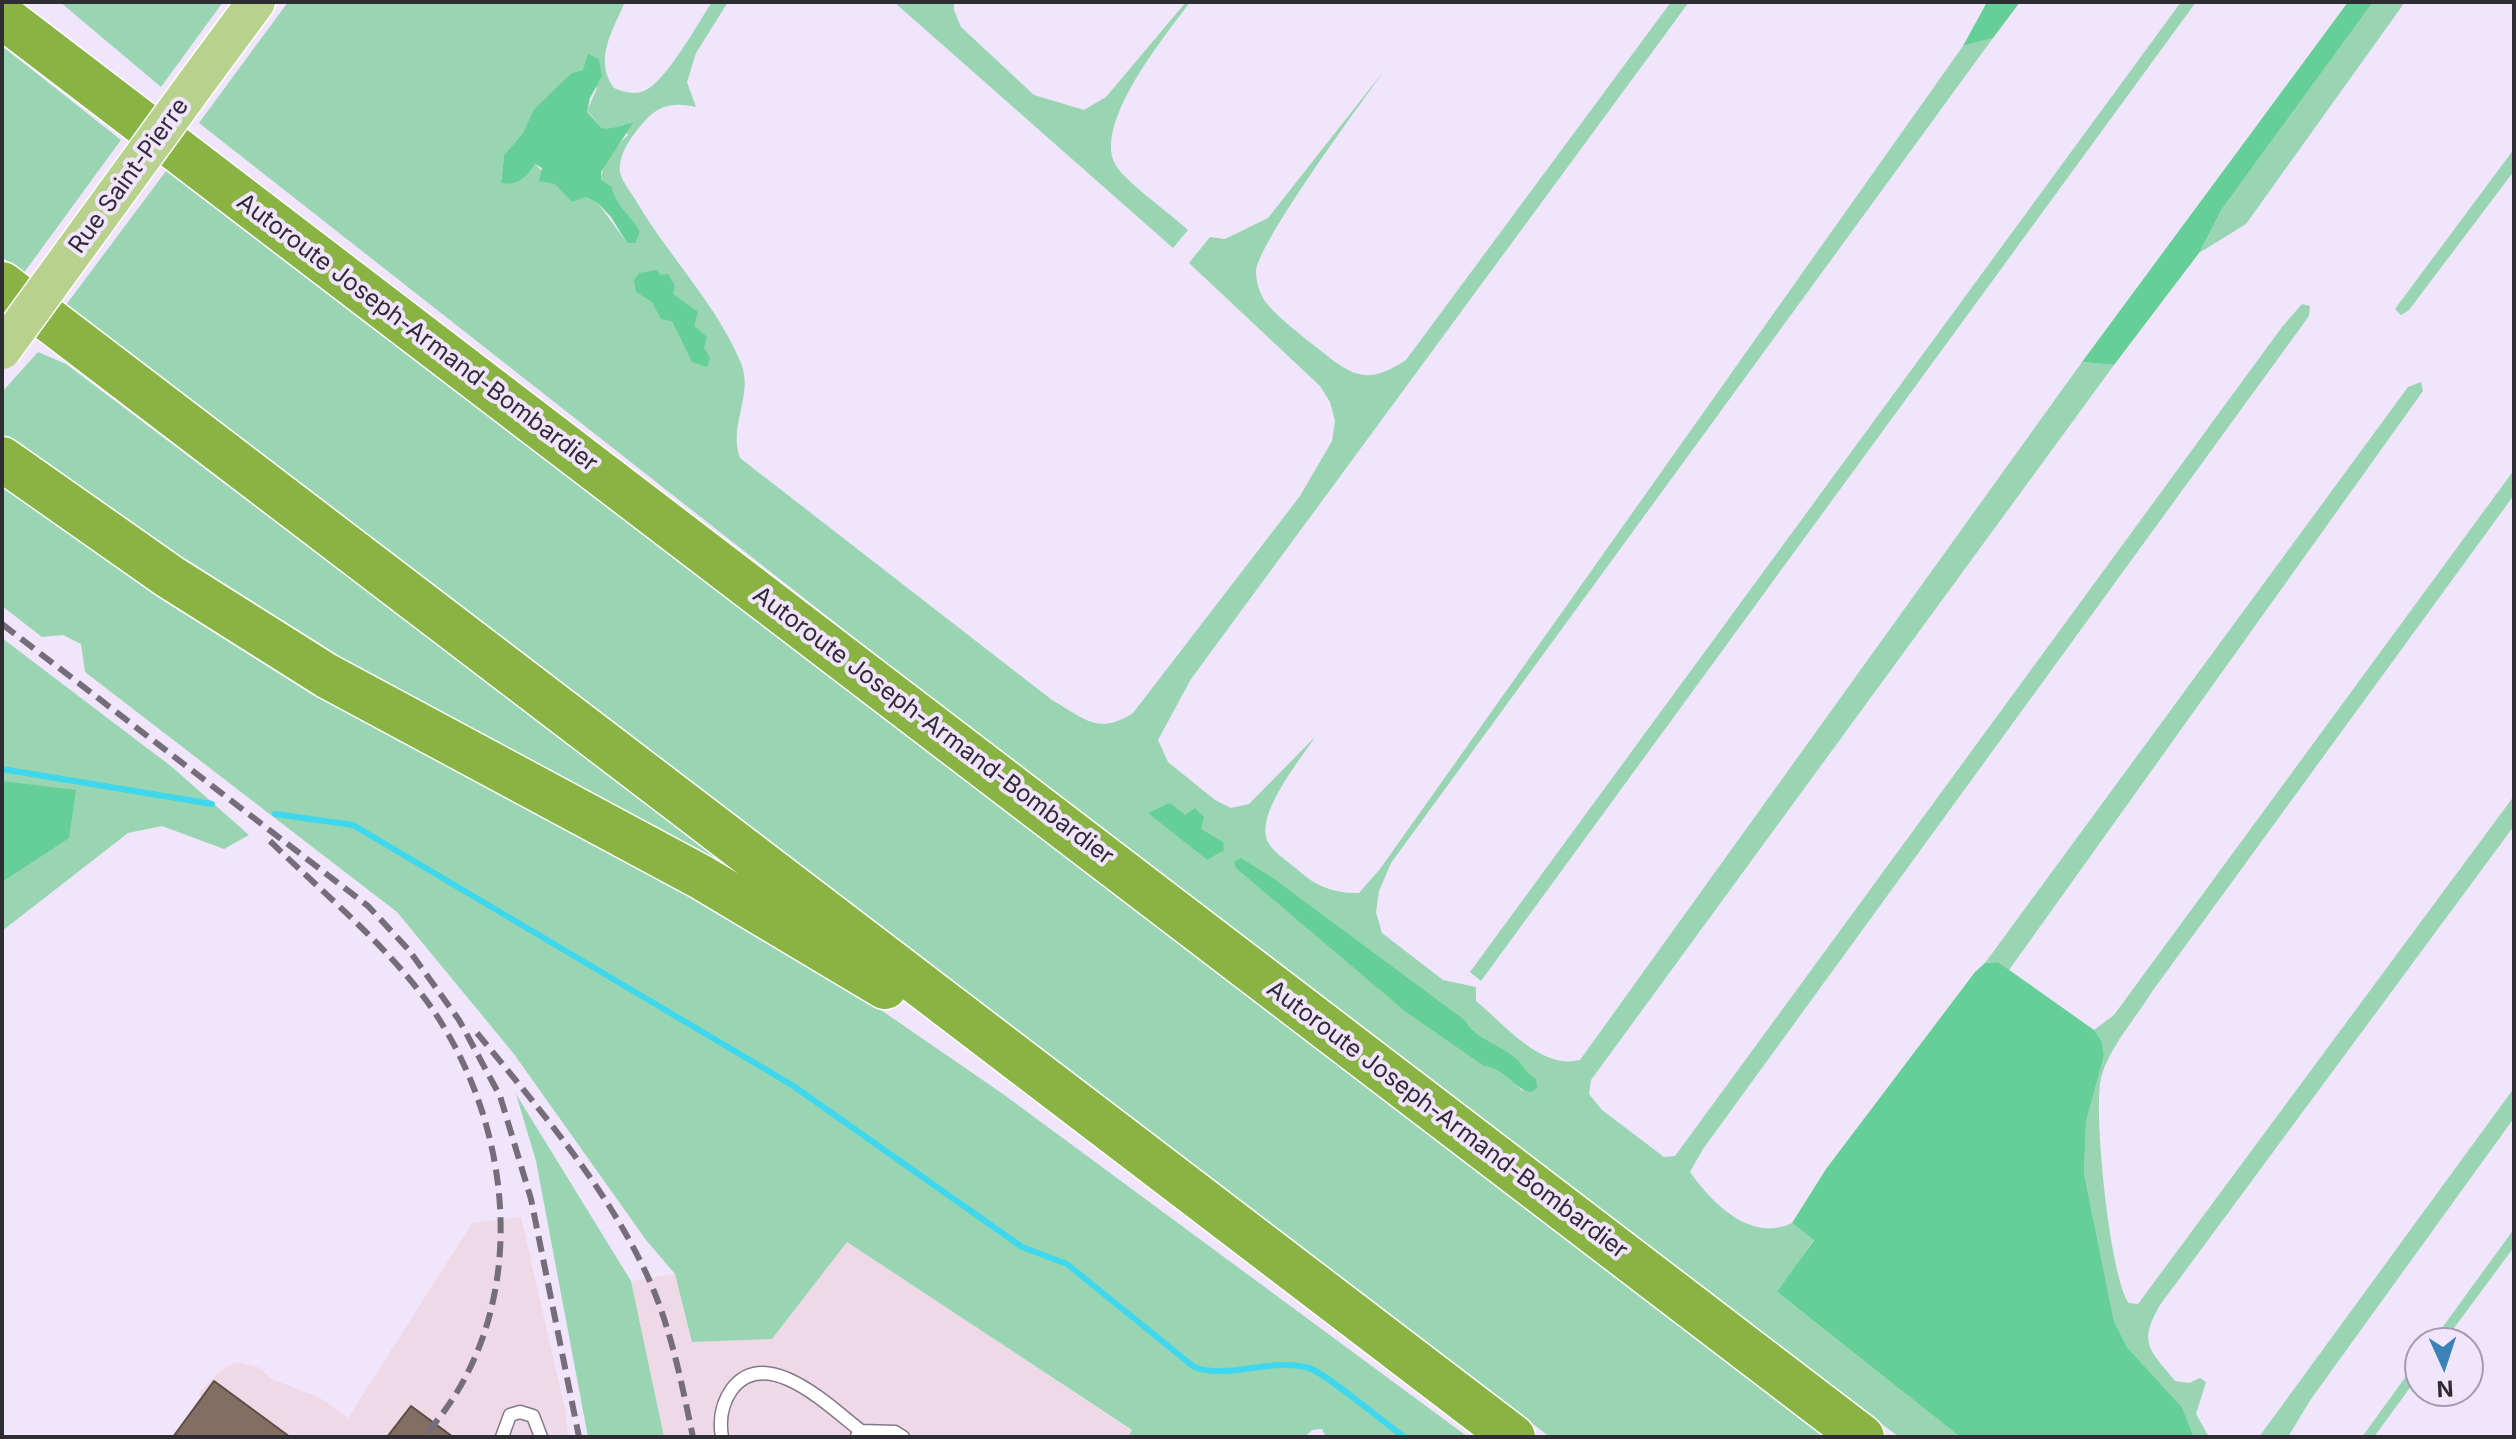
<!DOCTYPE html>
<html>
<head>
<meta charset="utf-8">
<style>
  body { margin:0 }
  #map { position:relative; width:2516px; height:1439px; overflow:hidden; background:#f1e5fc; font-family:Inter,sans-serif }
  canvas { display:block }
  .frame { position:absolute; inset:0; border:4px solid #302c34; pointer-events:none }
  .north { position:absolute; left:2404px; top:1327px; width:80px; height:80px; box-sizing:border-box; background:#f1e5fc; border:2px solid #a49bac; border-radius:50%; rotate:177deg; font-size:22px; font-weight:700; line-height:32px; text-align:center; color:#302c34 }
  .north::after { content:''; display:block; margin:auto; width:28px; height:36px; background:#3b83b7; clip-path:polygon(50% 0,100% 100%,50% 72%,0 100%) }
</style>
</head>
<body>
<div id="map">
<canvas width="2516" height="1439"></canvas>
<div class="frame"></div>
<div class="north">N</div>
</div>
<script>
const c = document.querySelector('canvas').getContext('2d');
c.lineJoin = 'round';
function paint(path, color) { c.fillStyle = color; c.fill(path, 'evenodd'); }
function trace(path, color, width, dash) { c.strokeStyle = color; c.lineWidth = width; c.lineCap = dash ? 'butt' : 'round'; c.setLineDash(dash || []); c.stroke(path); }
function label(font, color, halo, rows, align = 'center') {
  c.font = font + ' Inter,sans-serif'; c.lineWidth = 8; c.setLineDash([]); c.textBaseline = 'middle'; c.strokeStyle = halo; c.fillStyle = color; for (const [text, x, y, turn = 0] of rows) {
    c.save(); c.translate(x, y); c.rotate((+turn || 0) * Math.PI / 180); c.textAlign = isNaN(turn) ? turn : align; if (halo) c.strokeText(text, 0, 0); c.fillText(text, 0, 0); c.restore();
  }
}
const industrial = new Path2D(`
  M521 1217 565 1409 568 1437H188L213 1402 198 1395 215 1375 235 1362 258 1367 272 1379 320 1398 348 1418 472 1223Z
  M847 1242 1132 1431 1128 1437H664L631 1281 675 1274 692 1342 772 1339Z`);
const green = new Path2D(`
  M60 2H223L161 87Z
  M288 2H625C613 30 593 60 614 88 624 92 634 95 644 91 666 82 698 23 712 2H728L696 53 687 82 696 107C673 102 658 105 643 123 632 136 618 154 620 172 622 182 633 195 638 204 670 258 717 305 741 363 754 395 728 425 740 458L1052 700C1084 718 1098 736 1133 713L1300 496 1332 441 1335 421 1330 402 1320 386 1189 263 1210 237 1225 239 1268 218 1383 72C1362 102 1255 246 1256 273 1256 279 1259 291 1262 296 1269 312 1310 342 1325 354 1356 380 1373 382 1406 360L1671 2H1689L1191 679 1158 740 1168 762 1215 800 1231 808 1249 804 1315 737C1300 760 1257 812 1267 840 1271 851 1289 862 1298 870 1315 886 1335 894 1359 893L1380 869 1963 46 1993 38 1391 863 1379 891 1376 912 1382 933 1443 980 1476 987V1001C1505 1025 1541 1070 1580 1060L2082 362 2114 365 1591 1080 1589 1094 1602 1110 1664 1157 1675 1156 2282 327 2302 304 2310 306 2309 316 1703 1149 1690 1172C1712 1203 1751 1243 1792 1223L1814 1239 1778 1293 1960 1437H1899L944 708 199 123ZM583 70 597 88 587 111 602 128 613 130 623 124 628 135C617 145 601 165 601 180L640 232 627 243 598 203 555 184 535 164 501 183 504 155 522 134 534 109 571 73ZM1149 813 1185 815 1208 836 1207 860ZM1276 880 1465 1020C1486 1054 1526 1042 1523 1091L1497 1067 1484 1066Z
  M894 2H954V10L961 27 1034 95 1084 110 1106 97 1186 2H1190C1165 36 1094 122 1115 164 1123 180 1172 215 1188 230L1173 248Z
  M2181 2H2196L1481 981 1470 972Z
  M2373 2H2405L2246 224 2199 253 2222 209Z
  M2 46 121 140 23 274 2 257Z
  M2514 149V171L2409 310 2401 315 2395 309Z
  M166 171 1826 1437H1550L66 305Z
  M38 352 66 364 738 871 729 881 385 697 2 441V392Z
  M2421 382 2423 391 2009 970 1998 962 1985 963 2408 387Z
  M2514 470V495L2151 993C2135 1019 2109 1048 2101 1078 2093 1112 2110 1278 2129 1303L2138 1304 2514 796V826L2160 1305C2138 1343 2149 1349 2175 1381L2189 1383 2200 1378 2206 1382 2196 1414 2209 1437H2194L2182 1407 2127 1347 2114 1321 2084 1173 2086 1122 2104 1056 2102 1042 2094 1030 2114 1015Z
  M2 476 830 975 1003 1094 1468 1437H1326L1322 1429 1312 1430 1305 1437H1128L1132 1430 847 1242 772 1339 692 1342 675 1274 646 1240 514 1054 397 912 85 672 81 644 63 635 42 637 2 606Z
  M2 638 172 767 249 835 224 849 162 826 128 833 2 931Z
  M2514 1088V1118L2311 1399 2288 1437H2259Z
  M516 1094 631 1281 664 1437H588L536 1161Z
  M2514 1229V1247L2443 1343H2431Z
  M2420 1357V1374L2374 1437H2362Z`);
const forest = new Path2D(`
  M1987 2H2020L1993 38 1963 46Z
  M2348 2H2373L2222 209 2199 253 2114 365 2082 362Z
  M588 54 599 59 602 76 590 98 587 112 602 128C614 130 621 124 633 123L601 172V180L612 187C614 204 632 216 640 232L635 243H627L611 217 598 203 585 197 572 202 555 184 539 181 542 168 535 164C526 177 519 186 501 183L504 155 522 134 534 109 571 73 583 70Z
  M656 270 661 275 668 274 675 286 673 294 698 312 694 326 707 337 704 348 710 358 707 367 692 362 672 321 661 319 652 302 636 292 634 280 639 273Z
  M2 781 76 790 69 838 2 882Z
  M1170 803 1185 815 1195 808 1204 817 1201 829 1223 842 1224 850 1207 860 1148 813Z
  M1241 858 1276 880 1465 1020C1477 1040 1495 1042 1513 1056 1523 1063 1524 1072 1536 1079L1537 1088 1531 1092C1513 1089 1506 1068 1484 1066L1406 1012 1236 868 1234 862Z
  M1998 962 2094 1030 2102 1042 2104 1056 2086 1122 2084 1173 2114 1321 2127 1347 2182 1407 2194 1437H1960L1777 1292 1814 1240 1792 1223 1826 1169 1975 972 1985 963Z`);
const stream = new Path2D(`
  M2 769 212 804
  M275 814 353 825 792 1085 1022 1247 1067 1264 1194 1367C1230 1380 1271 1357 1309 1368 1324 1372 1386 1424 1404 1437`);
const building = new Path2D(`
  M214 1381 290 1437H173Z
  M411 1406 453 1437H387Z`);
const service = new Path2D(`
  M857 1436 861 1431 895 1432 903 1437
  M502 1437 510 1415 520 1412 533 1416 541 1437
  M722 1437C719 1420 722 1403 732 1389 767 1343 832 1409 861 1431`);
const primary = new Path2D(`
  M194 86 256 2`);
const motorway = new Path2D(`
  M2 16 1862 1437
  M2 284 1513 1437
  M2 459 170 577 327 676 701 877 885 987`);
const rail = new Path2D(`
  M2 624 368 906 408 949 459 1020 500 1096 531 1199 579 1437
  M270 841C323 893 389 947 431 1007 518 1133 532 1318 424 1436
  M477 1033C540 1110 611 1192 651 1284 672 1333 682 1385 693 1437`);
const primaryBridge = new Path2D(`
  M2 350 194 86`);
const streetNames = [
  ["Rue Saint-Pierre",129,176,-54],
  ["Autoroute Joseph-Armand-Bombardier",417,333,37],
  ["Autoroute Joseph-Armand-Bombardier",933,726,37],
  ["Autoroute Joseph-Armand-Bombardier",1447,1120,37]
];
paint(industrial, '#f0d9e6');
paint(green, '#99d5b2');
paint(forest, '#66cf98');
trace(stream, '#3ed7ed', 6);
paint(building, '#846d63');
trace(building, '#5c4c45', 2);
trace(service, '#82788c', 15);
trace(primary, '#fff', 41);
trace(motorway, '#fff', 47);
trace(service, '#fff', 12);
trace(primary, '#b8d28e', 38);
trace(motorway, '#89b443', 44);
trace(rail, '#746d7a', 6, [16, 8]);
trace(primaryBridge, '#fff', 41, []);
trace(primaryBridge, '#b8d28e', 38);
label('24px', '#302c34', '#f1e5fc', streetNames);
</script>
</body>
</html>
